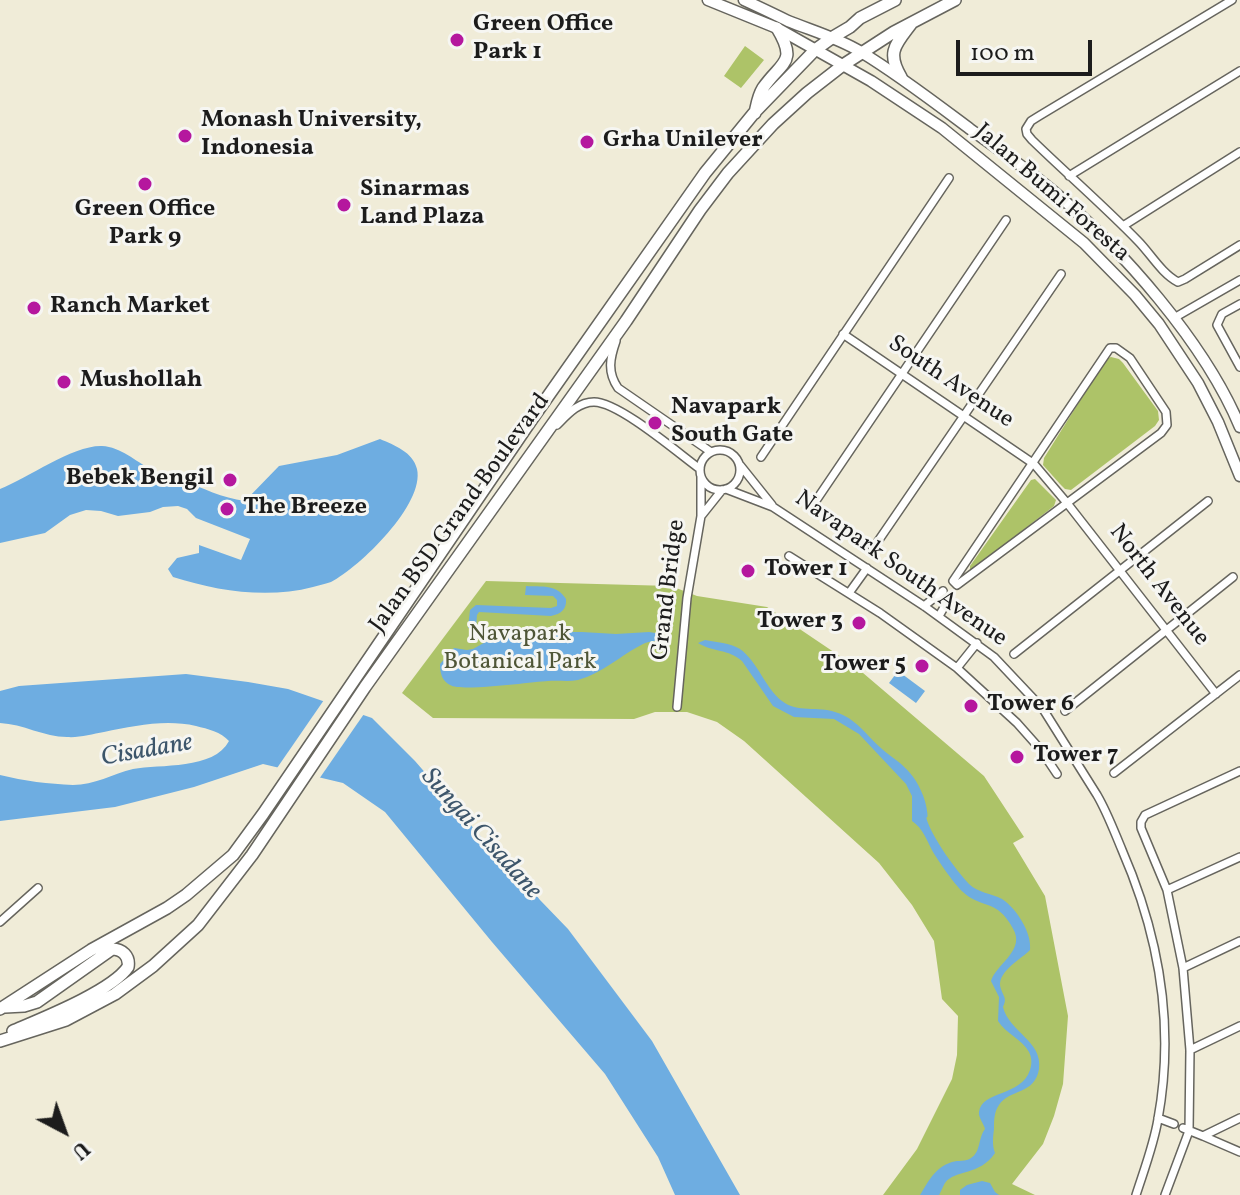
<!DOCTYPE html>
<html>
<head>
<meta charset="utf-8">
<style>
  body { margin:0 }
  #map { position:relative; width:1240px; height:1195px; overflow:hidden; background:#f0ecd8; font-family:Vollkorn,serif }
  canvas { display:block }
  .north { position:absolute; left:24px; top:1091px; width:80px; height:80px; -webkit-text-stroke:6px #f6f6f2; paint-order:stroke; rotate:139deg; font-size:22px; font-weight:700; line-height:32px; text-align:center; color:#1c1c1c }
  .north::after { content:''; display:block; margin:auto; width:28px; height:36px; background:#1c1c1c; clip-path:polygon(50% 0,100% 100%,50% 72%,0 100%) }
  .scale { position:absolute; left:956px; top:40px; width:136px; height:36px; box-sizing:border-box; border:4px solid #1c1c1c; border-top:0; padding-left:10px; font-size:24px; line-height:28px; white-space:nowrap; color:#1c1c1c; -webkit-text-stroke:6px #f6f6f2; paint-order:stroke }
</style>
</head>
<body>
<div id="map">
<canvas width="1240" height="1195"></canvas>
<div class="north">U</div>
<div class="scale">100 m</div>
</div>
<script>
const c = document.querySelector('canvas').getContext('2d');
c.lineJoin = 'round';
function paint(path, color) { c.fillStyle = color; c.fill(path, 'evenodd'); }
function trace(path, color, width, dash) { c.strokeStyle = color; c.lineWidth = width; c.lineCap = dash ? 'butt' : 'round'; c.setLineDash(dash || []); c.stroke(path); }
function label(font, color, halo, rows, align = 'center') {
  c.font = font + ' Vollkorn,serif'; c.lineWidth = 6; c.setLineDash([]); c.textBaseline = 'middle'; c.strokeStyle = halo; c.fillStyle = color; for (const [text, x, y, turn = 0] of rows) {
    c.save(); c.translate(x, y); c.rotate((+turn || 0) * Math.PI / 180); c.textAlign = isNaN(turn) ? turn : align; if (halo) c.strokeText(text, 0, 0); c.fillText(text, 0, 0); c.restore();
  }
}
const green = new Path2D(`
  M745 46 764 60 741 88 724 76Z
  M1111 357 1119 359 1123 363 1158 411 1159 420 1155 426 1071 490 1065 489 1060 484 1043 465 1044 458 1106 359Z
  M1035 479 1056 500 1054 506 973 569H970V566L1031 480Z
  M486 581 671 586 697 596 767 607 856 667 984 776 1024 837 1013 843 1045 896 1068 1016 1063 1084 1054 1116 1043 1144 1012 1184 1035 1195H883L917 1149 952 1079 957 1055 958 1016 942 999 934 941 912 905 879 863 744 741 717 722 687 712H655L634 719 433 718 402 693Z`);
const water = new Path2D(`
  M380 439C394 445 413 452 417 469 425 504 360 567 331 582 326 584 319 585 313 587 267 599 217 591 173 577L168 569 177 558 199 553V545L241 560 250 539 196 518 187 509 178 506 163 507 150 512 118 516 101 511 86 510 70 515 45 533 0 543V489C28 478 73 445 102 446 121 447 135 461 152 470 161 474 171 477 181 480 203 488 222 498 245 501L279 466 337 455Z
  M526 586C541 587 557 584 566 599 567 609 561 614 551 616L479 612 477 615 476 628H468L470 610 476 605 551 608 557 606V600L553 596 525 595Z
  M528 632H582L616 634 649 632 662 634 666 638C658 642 651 640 643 644 621 655 603 673 578 680 568 682 558 680 548 681 531 682 461 692 450 685 442 681 440 673 440 664L454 648 467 650 473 649 498 635Z
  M705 640C716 642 730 643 740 649 758 662 765 688 782 701 797 713 818 706 835 712 856 718 866 735 882 749 891 757 902 763 910 773 918 782 926 799 927 811 929 823 924 812 928 823 935 841 955 869 969 884 978 893 991 893 1002 899 1017 909 1032 933 1030 950 1020 960 995 973 1001 989 1004 998 1007 998 1003 1007 1009 1032 1043 1041 1039 1069 1035 1095 1009 1089 999 1105 994 1112 994 1121 994 1129 993 1137 992 1145 995 1153 980 1176 955 1169 945 1183 944 1184 940 1194 939 1195H920C929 1181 934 1168 952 1162 958 1160 966 1162 971 1158 981 1152 978 1138 985 1129 984 1124 978 1117 979 1112 982 1090 1021 1097 1030 1070 1032 1064 1032 1058 1029 1052 1022 1039 1006 1034 998 1021L999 997 991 981C996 965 1022 952 1015 933 1015 932 1010 923 1009 922 995 900 980 908 963 892 955 885 939 862 933 852 927 841 923 828 912 821V796L906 784 859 734 834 719 794 717 773 706 742 661C729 649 712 652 698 643Z
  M898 671 925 691 916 703 889 683Z
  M186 674 248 682 288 689 372 718 415 761 496 854 513 866 540 900 568 929 652 1041 740 1195H675L658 1157 605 1074 492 942 385 812 343 783 263 764 194 787 115 807 0 821V775C24 781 49 784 73 785 94 785 113 774 133 769 160 764 214 770 229 741 221 732 208 729 196 726 165 719 134 726 104 732 92 734 79 738 67 737 44 737 23 724 0 723V691L19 686Z
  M982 1181 990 1183 995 1192 999 1195H960V1190L967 1185Z`);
const pier = new Path2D(`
  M326 697 366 711 317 782 275 771Z`);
const minor = new Path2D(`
  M1232 0 1039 116 1031 121 1026 129 1027 134 1032 140C1067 174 1104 206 1138 241 1150 253 1162 274 1178 282L1185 279 1240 245
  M1069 176 1240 71
  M1123 226 1240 152
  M1240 304 1222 314 1217 325 1240 367
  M1174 318 1240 280
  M843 334 1034 464 1067 503 1216 694
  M616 341C610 358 607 372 618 388L711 452
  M1110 348H1116L1130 358 1166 412 1167 425 1161 433 957 585 953 581Z
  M557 425C567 415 578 402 594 402 619 402 678 453 700 469
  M700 470a20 20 0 1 1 40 0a20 20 0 1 1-40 0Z
  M761 457 949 178
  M740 465 772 505
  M726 489 773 507 924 606 994 657 1043 709 1097 795C1107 812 1114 831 1122 850 1159 935 1175 1026 1158 1119 1154 1144 1144 1170 1136 1195
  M811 508 1006 220
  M702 515 722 490
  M872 550 1061 274
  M789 556 880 613 957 668 1017 723 1041 750 1057 774
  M849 593 867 568
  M924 606 943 591
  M939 616 950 597
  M1014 654 1208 501
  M957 668 977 643
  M677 707 687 598 701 516V477
  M1065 711 1233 577
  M1114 773 1240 675
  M1167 890 1240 857
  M0 922 38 888
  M1183 968 1240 941
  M1190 1050 1240 1026
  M1158 1118 1174 1124
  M1183 1128 1203 1136 1240 1118
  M1203 1136 1240 1152
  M1165 1195 1189 1131 1190 1050 1183 968 1167 890 1141 828V822L1145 815 1240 771`);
const secondary = new Path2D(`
  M708 0 777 28 871 81 942 128 1084 243 1135 295 1159 324 1198 383 1218 422 1240 476
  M744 0C759 7 774 14 788 21 813 31 838 38 861 52 899 75 934 102 970 129 998 149 1026 168 1053 191 1122 249 1205 343 1240 427`);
const primary = new Path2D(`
  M901 77C886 52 896 44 911 24
  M755 113C757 104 758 96 763 88 782 61 798 63 777 28
  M5 1007 24 1006 37 1002 112 949C122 949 130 956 128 967 112 991 41 1019 13 1031
  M0 1009 91 950 167 908 186 895 233 855 263 814 532 419 705 173 754 113 815 50 833 37 850 27 860 18 895 0
  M0 1041 66 1020 115 994 153 966 198 925 252 855 365 687 626 321 700 210 728 173 773 124 807 93 843 65 894 32 955 0`);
const markers = [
  [457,40,8,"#b5179e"],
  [185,136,8,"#b5179e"],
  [587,142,8,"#b5179e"],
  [145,184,8,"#b5179e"],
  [344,205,8,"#b5179e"],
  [34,308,8,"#b5179e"],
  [64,382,8,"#b5179e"],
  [655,423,8,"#b5179e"],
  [230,480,8,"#b5179e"],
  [227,509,8,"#b5179e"],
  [748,571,8,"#b5179e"],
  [859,623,8,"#b5179e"],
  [922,666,8,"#b5179e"],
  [971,706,8,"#b5179e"],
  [1017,757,8,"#b5179e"]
];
const poiNames = [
  ["Green Office",473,26],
  ["Park 1",473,54],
  ["Monash University,",201,122],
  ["Indonesia",201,150],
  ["Grha Unilever",603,142],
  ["Sinarmas",360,191],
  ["Land Plaza",360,219],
  ["Green Office",145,211,"center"],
  ["Park 9",145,239,"center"],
  ["Ranch Market",50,308],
  ["Mushollah",80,382],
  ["Navapark",671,409],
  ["South Gate",671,437],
  ["Bebek Bengil",214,480,"right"],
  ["The Breeze",243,509],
  ["Tower 1",764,571],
  ["Tower 3",843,623,"right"],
  ["Tower 5",906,666,"right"],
  ["Tower 6",987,706],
  ["Tower 7",1033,757]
];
const streetNames = [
  ["Jalan Bumi Foresta",1051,194,41],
  ["South Avenue",950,383,34],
  ["Jalan BSD Grand Boulevard",461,514,-54],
  ["Navapark South Avenue",900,570,35],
  ["North Avenue",1158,586,52],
  ["Grand Bridge",670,590,-83]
];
const parkNames = [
  ["Navapark",520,636],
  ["Botanical Park",520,664]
];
const waterNames = [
  ["Cisadane",147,752,-10],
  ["Sungai Cisadane",480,835,48]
];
paint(green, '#adc368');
paint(water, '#6eade1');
paint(pier, '#f0ecd8');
trace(minor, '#66655e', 10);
trace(secondary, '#66655e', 13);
trace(primary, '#66655e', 14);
trace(minor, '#fff', 7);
trace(secondary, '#fff', 10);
trace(primary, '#fff', 11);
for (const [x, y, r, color] of markers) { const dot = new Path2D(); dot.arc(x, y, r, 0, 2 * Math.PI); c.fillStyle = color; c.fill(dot); trace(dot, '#f6f6f2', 3); }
label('bold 24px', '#1c1c1c', '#f6f6f2', poiNames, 'left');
label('24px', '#1c1c1c', '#f6f6f2', streetNames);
label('24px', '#4f5637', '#f6f6f2', parkNames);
label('italic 26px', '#3d566b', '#f6f6f2', waterNames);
</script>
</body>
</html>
